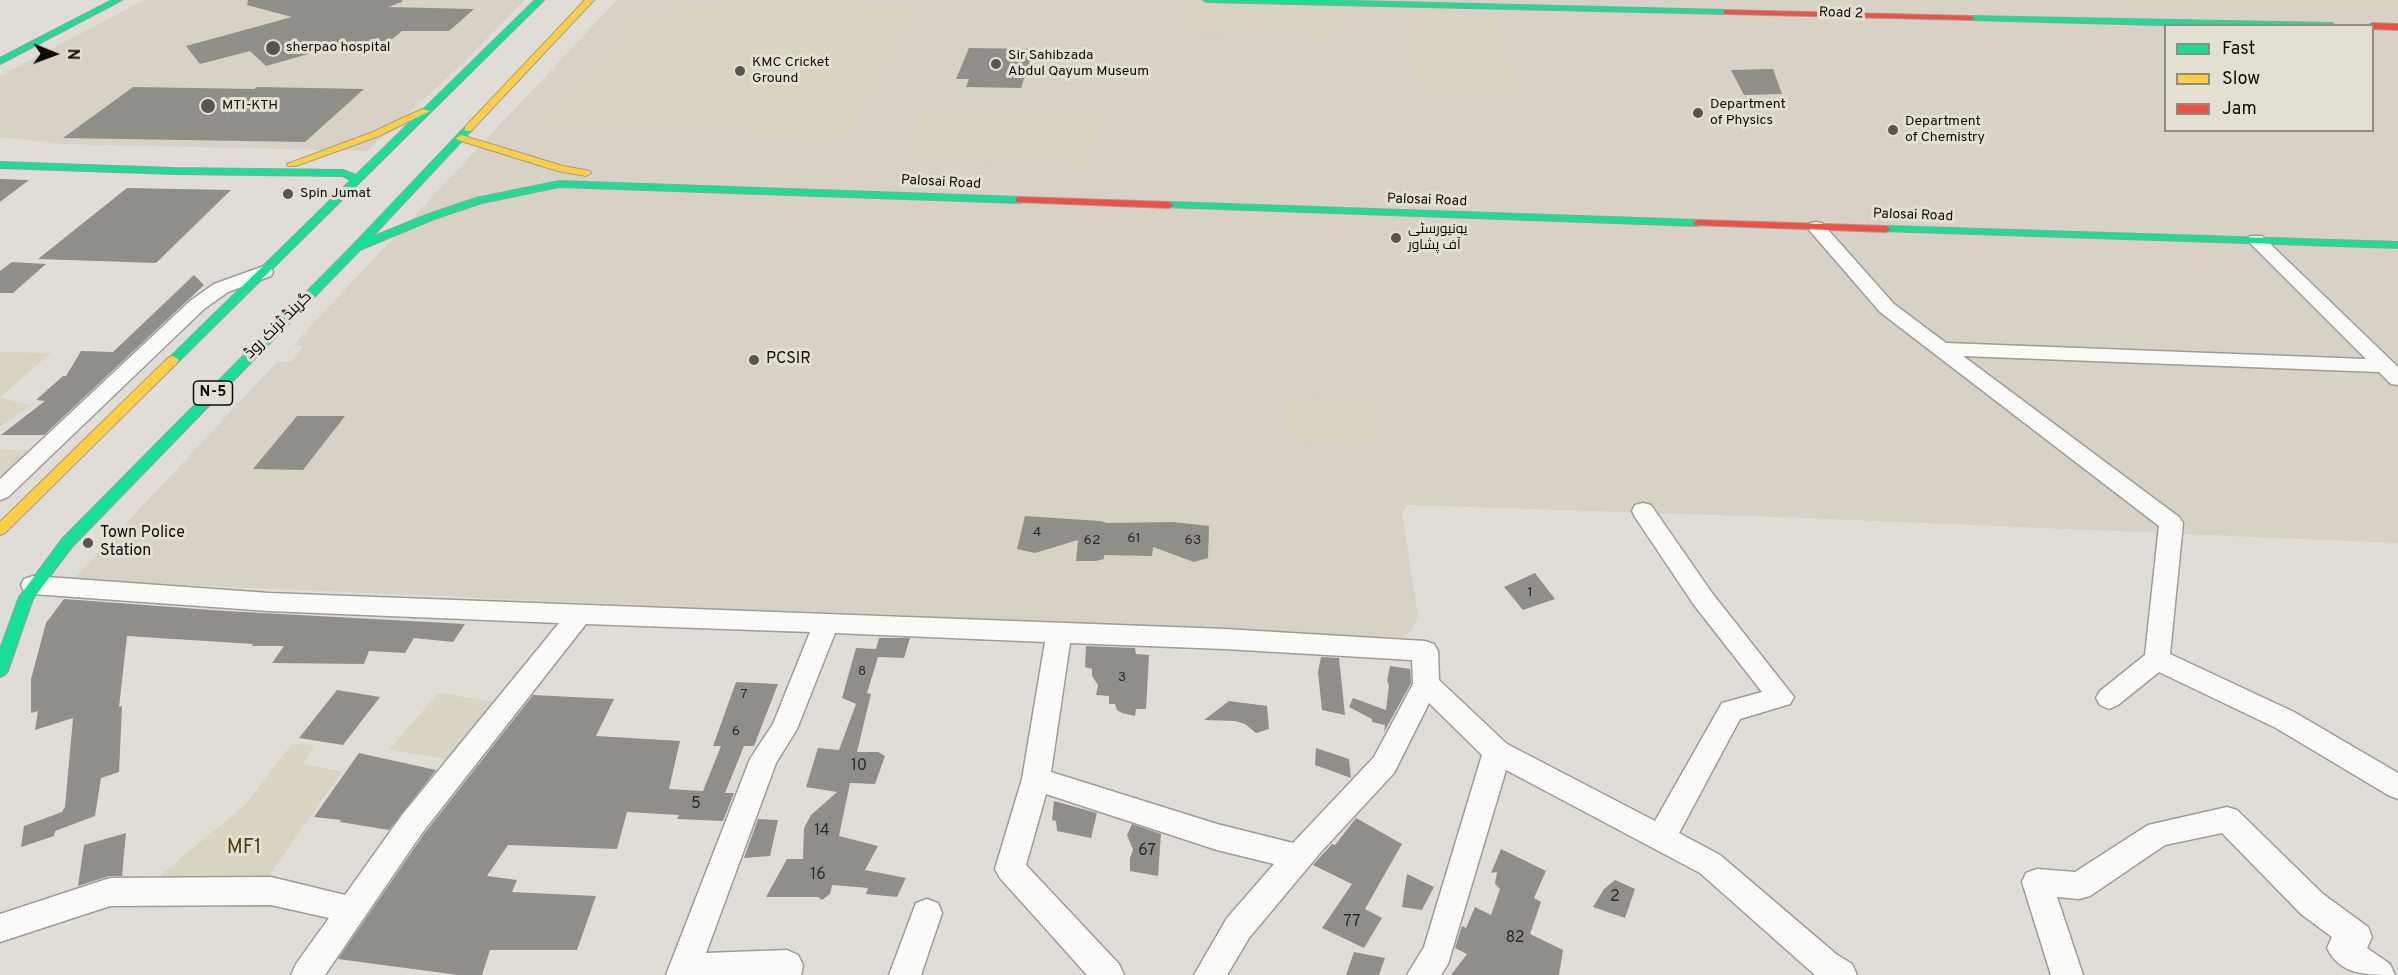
<!DOCTYPE html>
<html>
<head>
<meta charset="utf-8">
<style>
  body { margin:0 }
  #map { position:relative; width:2398px; height:975px; overflow:hidden; background:#e0ddd6; font-family:Overpass,sans-serif }
  canvas { display:block }
  .legend { position:absolute; left:2164px; top:24px; width:210px; height:108px; box-sizing:border-box; background:#e3dfd3; border:2px solid #8e8b82; margin:0; padding:8px 10px; list-style:none; font-size:18px; color:#0e0c09 }
  .legend li { display:flex; align-items:center; gap:12px; height:30px }
  .legend b { width:30px; border:2px solid #8e8b82 }
  .north { position:absolute; left:24px; top:24px; width:60px; height:60px; -webkit-text-stroke:4px #e3dfd3; paint-order:stroke; rotate:91deg; font-size:16px; font-weight:700; line-height:24px; text-align:center; color:#0e0c09 }
  .north::after { content:''; display:block; margin:auto; width:21px; height:27px; background:#0e0c09; clip-path:polygon(50% 0,100% 100%,50% 72%,0 100%) }
</style>
</head>
<body>
<div id="map">
<canvas width="2398" height="975"></canvas>
<ul class="legend">
<li><b style="height:8px;background:#16e098"></b>Fast</li>
<li><b style="height:8px;background:#ffcf43"></b>Slow</li>
<li><b style="height:8px;background:#f24e42"></b>Jam</li>
</ul>
<div class="north">N</div>
</div>
<script>
const c = document.querySelector('canvas').getContext('2d');
c.lineJoin = 'round';
function paint(path, color) { c.fillStyle = color; c.fill(path, 'evenodd'); }
function trace(path, color, width, dash) { c.strokeStyle = color; c.lineWidth = width; c.lineCap = dash ? 'butt' : 'round'; c.setLineDash(dash || []); c.stroke(path); }
function label(font, color, halo, rows, align = 'center') {
  c.font = font + ' Overpass,Cairo,sans-serif'; c.lineWidth = 6; c.setLineDash([]); c.textBaseline = 'middle'; c.strokeStyle = halo; c.fillStyle = color; for (const [text, x, y, turn = 0] of rows) {
    c.save(); c.translate(x, y); c.rotate((+turn || 0) * Math.PI / 180); c.textAlign = isNaN(turn) ? turn : align; if (halo) c.strokeText(text, 0, 0); c.fillText(text, 0, 0); c.restore();
  }
}
const built = new Path2D(`
  M144 0H525L458 68 367 151 64 144 0 137V76Z
  M617 0H2398V543L1805 518 1409 505 1402 513 1418 616 1412 630 1398 641 1380 644 642 605 73 580 277 362H291L304 346 293 345ZM2166 26H2372V130H2166Z`);
const green = new Path2D(`
  M1730 0H1973L1978 6Z
  M2114 0H2398V10L2118 4Z
  M741 3 918 7 853 135 545 126 642 15Z
  M1189 8 1341 13 1342 37 1185 33Z
  M1405 12 1494 17 1516 92 1419 91Z
  M926 108 1100 113 1088 165 904 159Z
  M0 352 51 353 0 397Z
  M1287 397 1372 401 1381 436 1292 443Z
  M0 398 31 405 0 427Z
  M0 449 29 450 0 478Z
  M438 693 496 702 448 759 389 750Z
  M292 744 314 745 303 765 342 771 263 884 151 883 245 805Z`);
const building = new Path2D(`
  M248 0H402V2L388 7 474 9 449 31H402L379 50 326 49 266 66 250 51 200 64 186 46 292 17 247 5Z
  M969 48 1034 49 1021 88 966 87 969 79H956Z
  M1773 69 1782 94 1744 95 1731 70Z
  M133 87 254 89 257 87 364 89 305 142 63 138Z
  M0 179 29 180 0 202Z
  M127 188 231 190 156 263 38 259Z
  M12 262 46 264 13 293H0V271Z
  M194 275 204 285 44 435H1L45 401 36 400 63 376H66L81 351 113 352Z
  M297 416H345L303 470 253 469Z
  M1025 516 1100 521 1107 523 1173 522 1209 526 1208 558 1194 562 1153 547 1152 556 1104 555V559L1096 561H1076L1078 540 1035 553 1017 549Z
  M1535 573 1555 599 1523 610 1504 587Z
  M64 599 225 611 465 624 453 642 414 638 405 653 369 651 364 664 272 663 284 646H252L253 644 127 636 119 707 122 706 119 772 101 778 95 816 55 831 54 836 21 847 24 826 62 812 65 807 73 718 35 730 38 711 31 713V679L46 623Z
  M879 638H910L904 658 878 657 867 693 871 694 857 752H878L885 756 875 784 850 783 839 836 878 846 865 870 906 878 897 897 866 894 868 888 832 885 830 894 822 900 818 897H766L787 859H803L804 828 811 815 837 792 806 787 818 748 839 750 856 704 842 698 856 648 876 649Z
  M1086 646 1135 648 1136 654 1149 655 1146 709H1136L1135 716 1122 713 1117 710 1115 704H1109V696L1096 695 1098 685 1092 676V669L1085 667Z
  M1321 657 1339 658 1345 715 1322 710 1318 672Z
  M1390 666 1410 669 1411 683 1384 732 1385 725 1372 722V719L1349 707 1353 698 1386 710 1389 685 1387 681Z
  M736 682 778 684 754 746H744L725 793H734L723 821 677 819 679 815 627 812 617 849 508 845 487 876 517 880 512 892 596 896 577 950H490L482 975H458L338 959 424 834 533 695 614 699 596 736 680 741 669 789 703 791 721 746H713Z
  M337 690 380 697 343 745 299 738Z
  M1229 701 1267 706 1269 729 1256 733 1245 724 1235 721 1204 720Z
  M1316 748 1349 759 1351 778 1315 765Z
  M359 753 436 770 389 830 340 822 341 820 314 817Z
  M1054 801 1097 813 1091 838 1057 831 1056 821 1052 820Z
  M1356 818 1402 844 1365 909 1382 918 1364 948 1322 928 1352 884 1313 865 1332 844 1335 845Z
  M758 819 778 820 770 856 744 858Z
  M1132 824 1161 834 1158 876 1130 871V858L1133 850 1127 835Z
  M126 833 122 876H109L78 886 84 845Z
  M1501 849 1546 871 1534 898 1541 902 1530 934 1563 950 1559 975H1451L1467 954 1455 948 1462 926 1466 928 1475 907 1491 915 1500 889 1495 884 1497 872 1491 873Z
  M1407 874 1434 887 1422 910 1402 907Z
  M1615 880 1635 889 1625 918 1593 907 1604 889Z
  M1354 952 1385 958 1379 975H1346Z`);
const street = new Path2D(`
  M1816 222 1822 223 1894 304 1946 343 2366 359 2247 240 2250 236H2262L2398 367V385L2391 384 2379 372 1963 356 2179 517 2183 523 2170 654 2294 712 2398 773V799L2388 795 2276 728 2159 672 2118 705 2109 709 2100 705 2096 698 2100 691 2145 655 2159 526 1880 312 1810 231 1807 227 1810 223Z
  M264 266 271 268 273 272 271 276 228 292 204 309 8 497 0 500V479L190 301 214 284Z
  M1643 503 1651 505 1712 593 1794 697 1790 704 1740 719 1679 833 1720 855 1836 954 1852 964 1857 975H1815L1700 873 1506 770 1448 964 1441 975H1407L1424 947 1482 755 1429 703 1394 773 1320 853 1249 938 1227 975H1194L1227 918 1274 864 1217 850 1046 794 1026 865 1119 964 1124 975H1087L1000 878 995 869 1022 779 1045 642 835 633 797 729 776 763 706 953 787 950 798 955 803 965 801 975H666L750 759 773 724 810 632 586 624 422 833 325 975H291L296 964 329 918 271 905 110 906 0 942V914L110 878 271 877 345 895 402 815 559 623 269 611 33 594 24 591 21 585 24 579 33 576 269 593 1225 629 1425 641 1434 644 1438 651 1439 680 1507 744 1655 821 1722 703 1762 692 1694 605 1635 517 1632 511 1635 505ZM1070 643 1225 649 1412 660 1413 684 1374 757 1293 843 1217 824 1051 772Z
  M2227 807 2237 810 2323 894 2368 927 2372 937 2367 948 2390 964 2395 975C2366 975 2340 975 2327 948L2332 937 2301 914 2222 833 2165 845 2090 896 2079 899 2057 897 2083 975H2051L2022 882 2026 873 2037 869 2075 872 2148 825Z
  M927 899 938 903 942 913 921 975H889L916 903Z`);
const fast = new Path2D(`
  M112 0H122L0 64V58Z
  M535 0H544L177 363 173 364 167 360 350 181 349 179 342 176 174 174 0 168V162L174 168 343 170 356 175Z
  M1203 0H1313L1727 10 1731 12 1727 14 1207 2Z
  M1968 16 2332 23 2336 26H2196L1971 20 1967 18Z
  M465 127 473 129 372 237 426 215 476 198 559 181 1020 197 1025 200 1020 203 559 187 482 203 434 219 360 250 72 547 33 599 8 671 5 675 0 677V649L19 597 62 539 352 246Z
  M1169 202 1698 220 1703 223 1698 226 1165 207 1164 205Z
  M1886 226 2398 242V248L1882 231V227Z`);
const slow = new Path2D(`
  M585 0H594L471 131H465V127Z
  M422 109 430 111 379 136 296 166H288L287 164 373 132Z
  M461 135 563 166 590 171 591 173 586 176 558 171 458 140 456 138Z
  M173 356 179 360 177 363 5 533 0 535V522L169 357Z`);
const jam = new Path2D(`
  M1724 10 1971 16 1975 18 1971 20 1727 14H1724Z
  M2372 23 2398 24V30L2372 29V26H2368Z
  M1020 197 1169 202 1174 205 1169 208 1016 202V198Z
  M1698 220 1886 226 1891 229 1886 232 1694 225 1693 223Z`);
const markers = [
  [273,48,8,"#585551"],
  [996,64,6,"#585551"],
  [740,71,6,"#585551"],
  [208,106,8,"#585551"],
  [1698,113,6,"#585551"],
  [1893,130,6,"#585551"],
  [288,194,6,"#585551"],
  [1396,238,6,"#585551"],
  [754,360,6,"#585551"],
  [88,543,6,"#585551"]
];
const farStreetnames = [
  ["Road 2",1841,14,2],
  ["Palosai Road",941,183,3],
  ["Palosai Road",1427,201,2],
  ["Palosai Road",1913,216,2]
];
const farPoinames = [
  ["sherpao hospital",286,48],
  ["Sir Sahibzada",1008,56],
  ["Abdul Qayum Museum",1008,72],
  ["KMC Cricket",752,63],
  ["Ground",752,79],
  ["Department",1710,105],
  ["of Physics",1710,121],
  ["MTI-KTH",222,106],
  ["Department",1905,122],
  ["of Chemistry",1905,138],
  ["Spin Jumat",300,194],
  ["یونیورسٹی",1408,230],
  ["آف پشاور",1408,246]
];
const numberNames = [
  ["4",1037,533],
  ["61",1134,539],
  ["62",1092,541],
  ["63",1193,541],
  ["1",1530,593],
  ["8",862,672],
  ["3",1122,678],
  ["7",744,695],
  ["6",736,732]
];
const shields = [
  [213,393,39]
];
const shieldNames = [
  ["N-5",213,393]
];
const streetNames = [
  ["گرینڈ ٹرنک روڈ",279,326,-45]
];
const poiNames = [
  ["PCSIR",766,360],
  ["Town Police",100,534],
  ["Station",100,552]
];
const nearNumbernames = [
  ["10",859,767],
  ["5",696,805],
  ["14",822,832],
  ["67",1147,852],
  ["16",818,876],
  ["2",1615,898],
  ["77",1352,923],
  ["82",1515,939]
];
const nearParknames = [
  ["MF1",244,849]
];
paint(built, '#d7d2c5');
paint(green, '#d9d3c2');
paint(building, '#908e88');
trace(street, '#9e9c97', 3);
trace(fast, '#9e9c97', 2);
trace(slow, '#9e9c97', 2);
trace(jam, '#9e9c97', 2);
paint(street, '#fafaf9');
paint(fast, '#16e098');
paint(slow, '#ffcf43');
paint(jam, '#f24e42');
for (const [x, y, r, color] of markers) { const dot = new Path2D(); dot.arc(x, y, r, 0, 2 * Math.PI); c.fillStyle = color; c.fill(dot); trace(dot, '#e3dfd3', 2); }
label('14px', '#0e0c09', '#e3dfd3', farStreetnames);
label('14px', '#0e0c09', '#e3dfd3', farPoinames, 'left');
label('14px', '#2e2c29', null, numberNames);
for (const [x, y, w] of shields) { const box = new Path2D(); box.roundRect(x - w / 2, y - 12, w, 24, 4.5); c.fillStyle = '#e3dfd3'; c.fill(box); trace(box, '#0e0c09', 1.5); }
label('bold 15px', '#0e0c09', null, shieldNames);
label('16px', '#0e0c09', '#e3dfd3', streetNames);
label('16px', '#0e0c09', '#e3dfd3', poiNames, 'left');
label('16px', '#2e2c29', null, nearNumbernames);
label('20px', '#514009', '#e3dfd3', nearParknames);
</script>
</body>
</html>
